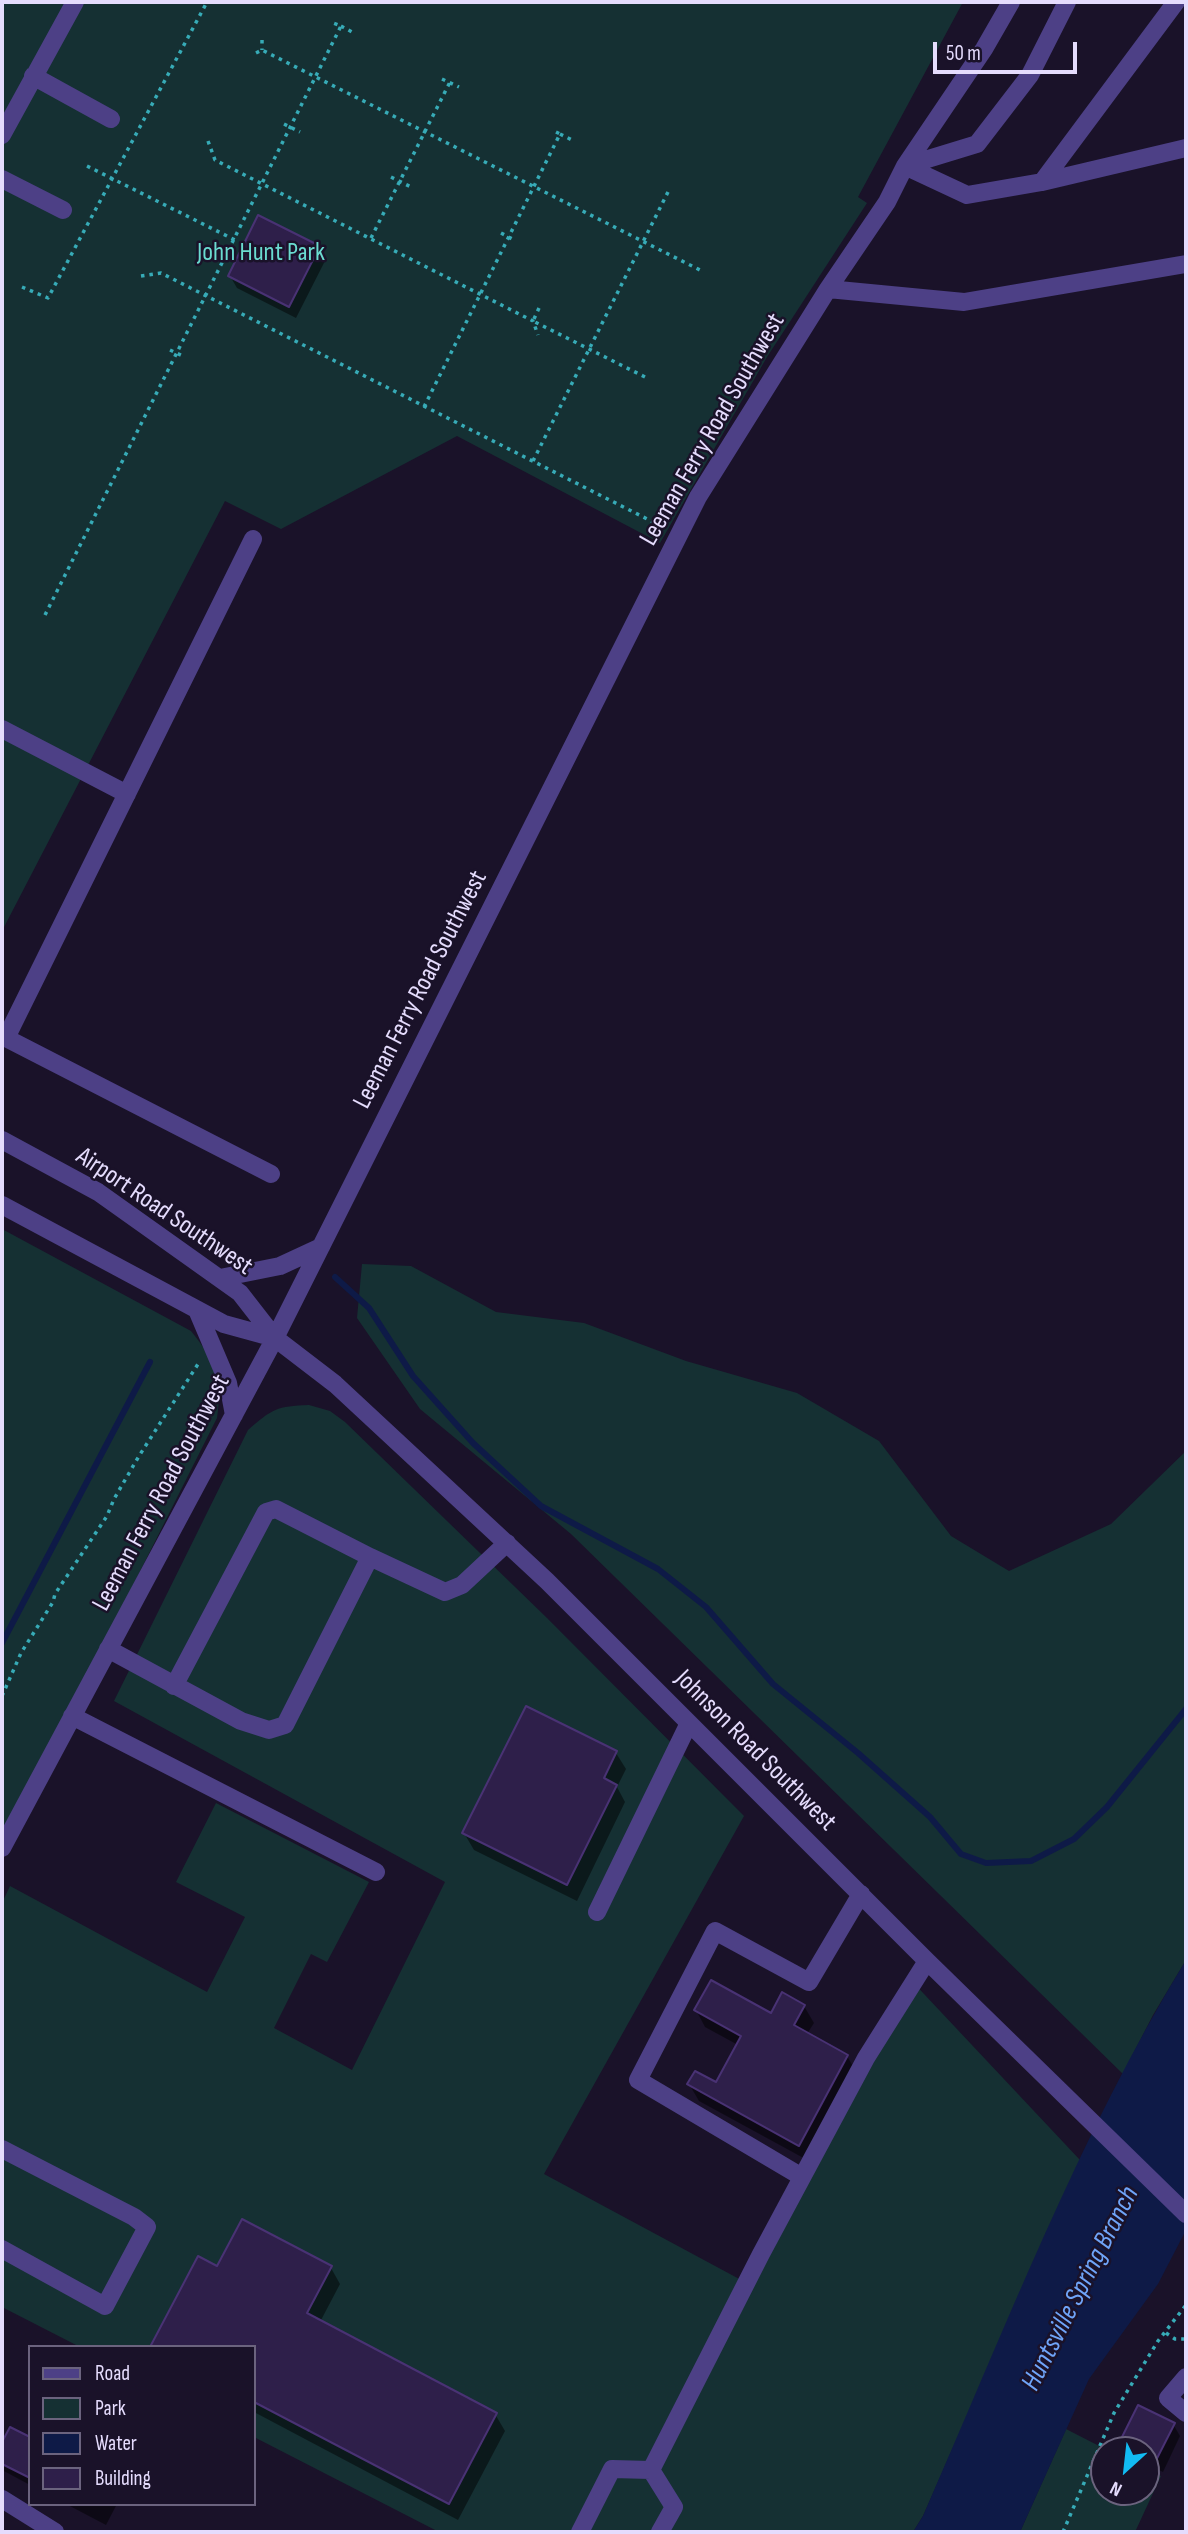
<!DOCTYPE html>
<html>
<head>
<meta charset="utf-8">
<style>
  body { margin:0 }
  #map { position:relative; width:1188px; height:2534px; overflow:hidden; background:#1a1229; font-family:"Sofia Sans Condensed",sans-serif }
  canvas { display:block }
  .frame { position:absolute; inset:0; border:4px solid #e5dcfd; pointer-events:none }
  .legend { position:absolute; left:28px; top:2345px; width:228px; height:161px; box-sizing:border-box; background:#1a1229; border:2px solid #6b637e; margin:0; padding:9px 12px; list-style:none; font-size:21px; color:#e5dcfd }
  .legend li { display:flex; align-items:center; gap:14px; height:35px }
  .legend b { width:35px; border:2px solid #6b637e }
  .north { position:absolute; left:1090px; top:2436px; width:70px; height:70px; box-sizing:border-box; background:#1a1229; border:2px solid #6b637e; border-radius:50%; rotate:207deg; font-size:19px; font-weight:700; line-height:28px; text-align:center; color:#e5dcfd }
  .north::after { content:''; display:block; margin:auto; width:24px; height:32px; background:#12bbf3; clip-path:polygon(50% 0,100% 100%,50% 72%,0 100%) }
  .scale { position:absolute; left:933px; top:42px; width:144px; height:32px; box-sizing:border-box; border:4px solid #e5dcfd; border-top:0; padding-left:9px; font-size:21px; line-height:24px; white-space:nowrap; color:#e5dcfd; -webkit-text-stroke:5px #1a1229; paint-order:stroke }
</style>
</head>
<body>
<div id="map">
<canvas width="1188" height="2534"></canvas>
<div class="frame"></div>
<ul class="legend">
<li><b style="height:9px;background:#4d4086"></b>Road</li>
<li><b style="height:19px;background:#153033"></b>Park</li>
<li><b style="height:19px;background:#0e1a47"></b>Water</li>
<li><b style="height:19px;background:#2e1f4a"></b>Building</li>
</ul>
<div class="north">N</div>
<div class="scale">50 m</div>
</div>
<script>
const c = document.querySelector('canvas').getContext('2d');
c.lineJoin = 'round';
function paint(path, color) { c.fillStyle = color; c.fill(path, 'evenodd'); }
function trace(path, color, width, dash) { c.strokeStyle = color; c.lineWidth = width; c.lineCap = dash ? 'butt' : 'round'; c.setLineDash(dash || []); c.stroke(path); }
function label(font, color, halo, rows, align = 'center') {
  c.font = font + ' "Sofia Sans Condensed",sans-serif'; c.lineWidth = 5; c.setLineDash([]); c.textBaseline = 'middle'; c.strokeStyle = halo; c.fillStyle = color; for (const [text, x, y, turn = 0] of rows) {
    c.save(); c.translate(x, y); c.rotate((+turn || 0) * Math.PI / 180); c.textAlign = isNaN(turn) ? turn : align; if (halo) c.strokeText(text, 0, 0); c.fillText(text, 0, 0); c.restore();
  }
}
const green = new Path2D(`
  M2 2H963L858 197 867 203 767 357 660 543 457 436 281 529 225 501 2 931Z
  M2 1229 191 1331C214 1359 223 1382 217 1418L2 1846Z
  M362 1264 411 1266 496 1312 584 1323 686 1361 797 1393 879 1441 951 1536 1009 1571 1111 1524 1186 1451V1960L1153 2015 1123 2074 571 1534 420 1409 357 1318Z
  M309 1405 330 1411 345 1422 547 1618 744 1816 544 2174 743 2281 909 1978 1080 2160 923 2516 913 2532H439L254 2437V2347H80L2 2307V1903L10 1886 207 1992 245 1917 176 1882 216 1803 369 1882 327 1962 311 1954 274 2028 352 2070 445 1882 114 1701 248 1430C272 1409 277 1406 309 1405Z
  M1066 2429 1107 2450H1104V2492H1146V2469L1161 2476 1135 2532H1020Z`);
const water = new Path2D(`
  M1186 1960V2230L1158 2284 1089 2379 1020 2532H913L923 2516C1005 2329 1079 2135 1186 1960Z`);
const shadow = new Path2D(`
  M319 247 326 259 296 318 237 288 230 276Z
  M616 1753 626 1769 617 1787 625 1802 577 1901 474 1850 464 1833Z
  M804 2006 814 2023 807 2034 847 2056 857 2073 809 2161 699 2101 689 2084 716 2085 738 2045 705 2027 696 2010 771 2015Z
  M331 2268 340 2284 320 2322 495 2414 505 2431 458 2520 254 2412V2347L218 2269Z
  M1173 2424 1180 2436 1163 2472 1146 2464V2450H1125L1121 2443Z
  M11 2429 30 2439V2485L2 2470V2446Z
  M66 2504H117L106 2525Z`);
const stream = new Path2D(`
  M335 1277 369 1308 413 1376 473 1443 541 1506 658 1569 706 1607 773 1684 858 1753 930 1817 961 1854 986 1863 1031 1861 1074 1839 1107 1807 1186 1709
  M2 1643 150 1362`);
const building = new Path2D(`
  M258 215 320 246 289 307 228 276Z
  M526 1706 617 1751 604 1778 617 1785 567 1885 462 1833Z
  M711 1980 771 2013 782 1992 805 2005 794 2025 848 2055 799 2146 687 2084 695 2071 716 2082 741 2036 694 2010Z
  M242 2219 332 2266 307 2313 497 2413 449 2504 254 2402V2347H150L198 2256 217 2266Z
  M1138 2405 1175 2423 1146 2480V2450H1134L1119 2443Z
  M10 2427 30 2437V2478L2 2464V2442Z`);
const path = new Path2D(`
  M341 26 352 32
  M262 40V50
  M256 53 262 50 700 270
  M442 79 459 87
  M284 124 300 132
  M560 134 572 140
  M208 141 215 160 533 321 538 335
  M87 166 235 240
  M391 177 411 187
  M501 233 516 241
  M371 238 450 82
  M141 276 161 273 665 528
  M22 287 48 298 207 2
  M539 308 533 321 645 377
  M170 350 185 357
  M424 407 560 134 552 130
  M533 461 669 190
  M45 615 341 26 333 23
  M2 1696 21 1653 53 1602 55 1594 107 1516 114 1499 139 1456 200 1361
  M1186 2325V2328
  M1166 2333 1175 2339H1186
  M1063 2532 1114 2413 1158 2341 1186 2305`);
const minor = new Path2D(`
  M33 76 111 119
  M2 135 75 2
  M905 166 967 195 1042 182 1186 148
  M905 166 977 144 1030 75 1067 2
  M2 179 63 210
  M1042 182 1176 2
  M828 289 964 302 1186 264
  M253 539 6 1038 271 1174
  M2 729 127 794
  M2 1140 98 1192 240 1293 275 1338 335 1384 547 1581 927 1961 1186 2214
  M2 1205 224 1324 275 1338
  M220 1278 280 1266 321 1247
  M197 1310 228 1383 234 1415
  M108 1649 241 1721 269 1730 285 1725 370 1557 445 1592 462 1585 507 1543
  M174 1686 266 1512 276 1509 370 1557
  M72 1716 376 1872
  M2 1848 275 1338 698 497 828 289 887 202 905 166 984 49 1011 2
  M597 1912 689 1723
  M2 2149 134 2217 147 2227 105 2306 2 2249
  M802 2177 638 2080 715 1931 809 1982 861 1894
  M1186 2377 1168 2398 1186 2413
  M651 2470 761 2254 866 2058 927 1961
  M2 2499 55 2532
  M580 2532 612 2469 651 2470 674 2507 660 2532`);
const parkNames = [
  ["John Hunt Park",261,253]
];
const streetNames = [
  ["Leeman Ferry Road Southwest",713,430,-60],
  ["Leeman Ferry Road Southwest",421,990,-63],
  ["Airport Road Southwest",164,1212,34],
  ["Leeman Ferry Road Southwest",162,1493,-62],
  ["Johnson Road Southwest",755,1751,45]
];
const waterNames = [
  ["Huntsville Spring Branch",1081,2289,-63]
];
paint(green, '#153033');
paint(water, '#0e1a47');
paint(shadow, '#0007');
trace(stream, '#0e1a47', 6);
paint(building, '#2e1f4a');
trace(building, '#493274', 2);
trace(path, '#37abb7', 3.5, [3.5, 5]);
trace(minor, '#4d4086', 18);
label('26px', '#6adbd0', '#1a1229', parkNames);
label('26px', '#e5dcfd', '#1a1229', streetNames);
label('italic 28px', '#6fa4f8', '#1a1229', waterNames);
</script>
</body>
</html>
